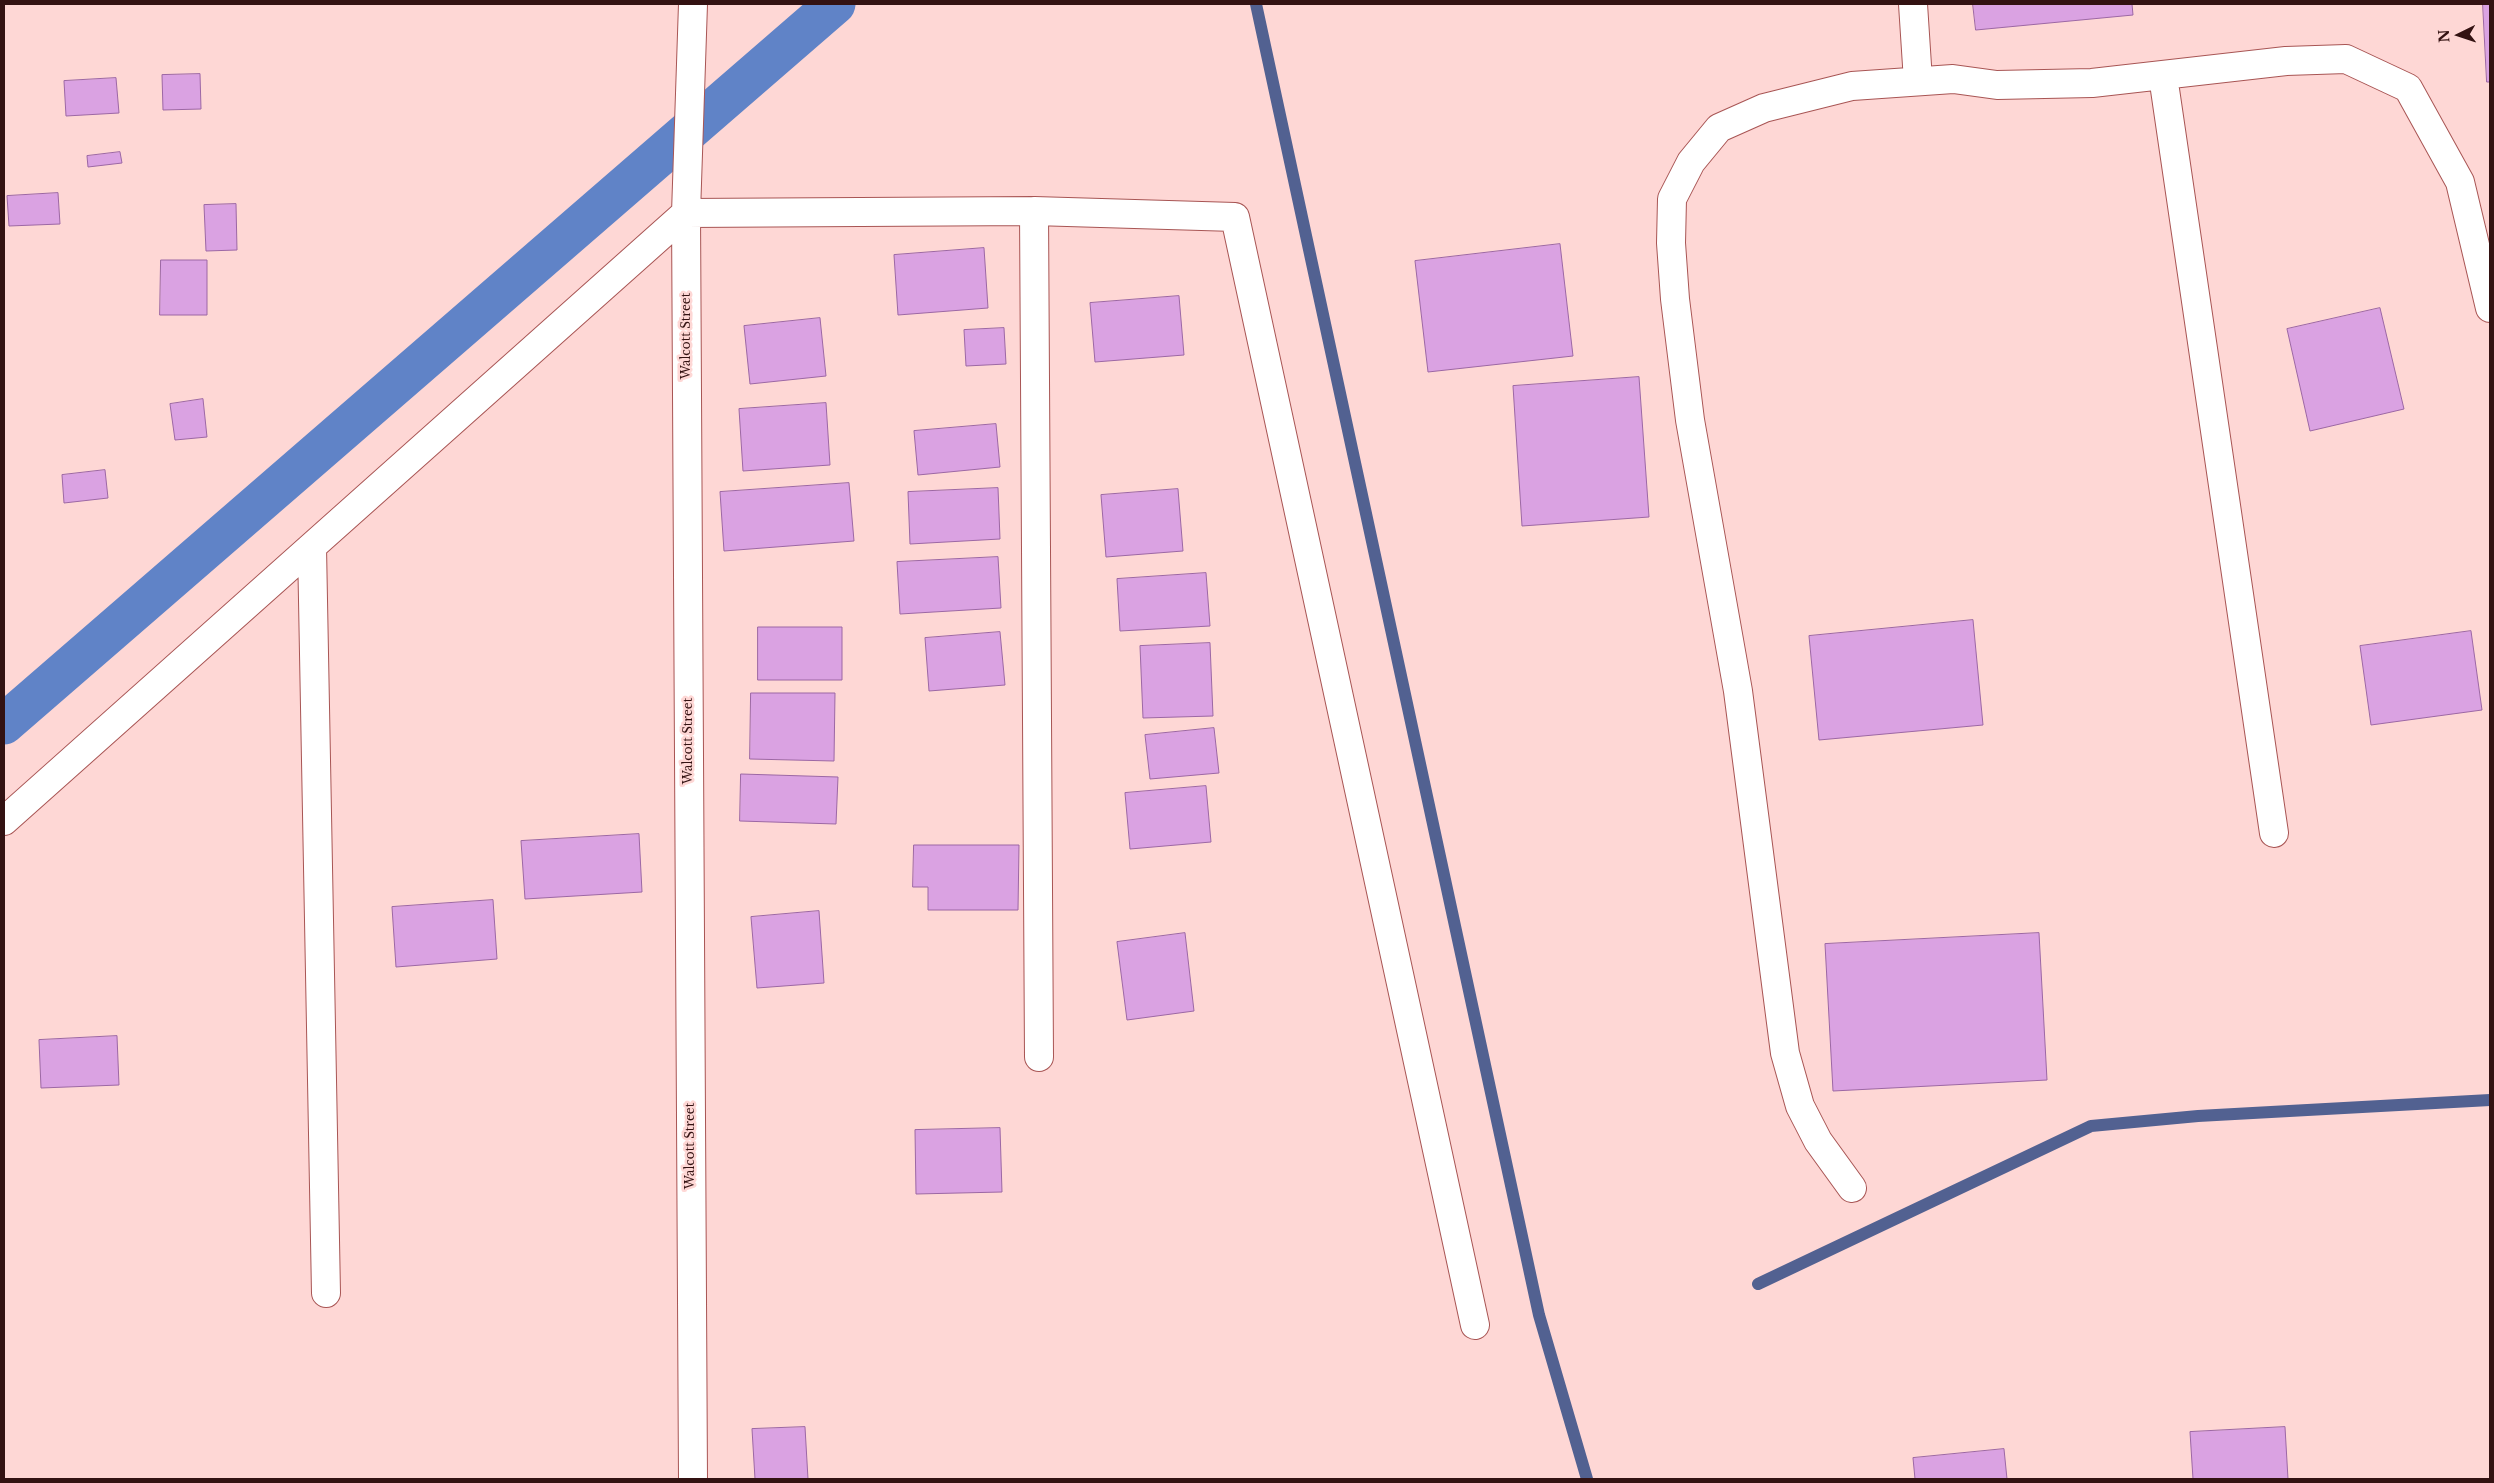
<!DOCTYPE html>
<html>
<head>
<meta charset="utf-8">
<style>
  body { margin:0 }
  #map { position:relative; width:2494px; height:1483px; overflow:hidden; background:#fed7d5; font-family:"Libre Baskerville",serif }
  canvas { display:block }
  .frame { position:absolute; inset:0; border:5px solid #331212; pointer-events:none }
  .north { position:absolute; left:2434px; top:10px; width:50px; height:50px; -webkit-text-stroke:4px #fed7d5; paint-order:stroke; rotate:266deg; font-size:14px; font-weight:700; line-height:20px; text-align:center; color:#331212 }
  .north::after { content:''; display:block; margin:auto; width:18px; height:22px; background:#331212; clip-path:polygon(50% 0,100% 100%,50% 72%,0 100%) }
</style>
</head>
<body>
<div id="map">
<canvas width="2494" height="1483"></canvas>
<div class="frame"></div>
<div class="north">N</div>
</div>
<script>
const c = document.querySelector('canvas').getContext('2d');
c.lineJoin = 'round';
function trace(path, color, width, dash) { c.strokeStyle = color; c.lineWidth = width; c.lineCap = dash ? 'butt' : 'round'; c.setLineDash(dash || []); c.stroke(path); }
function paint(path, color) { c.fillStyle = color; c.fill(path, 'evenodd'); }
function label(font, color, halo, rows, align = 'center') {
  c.font = font + ' "Libre Baskerville",serif'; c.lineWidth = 5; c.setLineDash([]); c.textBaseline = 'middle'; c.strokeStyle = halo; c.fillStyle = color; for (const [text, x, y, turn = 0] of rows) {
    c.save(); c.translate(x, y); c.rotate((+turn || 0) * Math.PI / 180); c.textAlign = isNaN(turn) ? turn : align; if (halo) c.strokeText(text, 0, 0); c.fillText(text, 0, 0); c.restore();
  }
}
const stream = new Path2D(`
  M1256 4 1539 1315 1587 1479
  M1758 1284 2091 1126 2198 1116 2490 1100`);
const canal = new Path2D(`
  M4 724 835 4`);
const building = new Path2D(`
  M1973 4H2132L2133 15 1976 30Z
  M2483 4H2490V82H2487Z
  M200 74 201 109 163 110 162 75Z
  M116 78 119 113 66 116 64 81Z
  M120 152 122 163 88 167 87 156Z
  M58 193 60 224 9 226 7 196Z
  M236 204 237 250 206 251 204 205Z
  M1560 244 1573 356 1428 372 1415 261Z
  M984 248 988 308 898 315 894 255Z
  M161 260H207V315H160Z
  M1179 296 1184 355 1095 362 1090 303Z
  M2380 308 2404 409 2310 431 2287 329Z
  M820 318 826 376 750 384 744 326Z
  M1004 328 1006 364 966 366 964 330Z
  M1639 377 1649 517 1522 526 1513 386Z
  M203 399 207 437 175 440 170 404Z
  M826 403 830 465 743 471 739 409Z
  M996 424 1000 467 918 475 914 431Z
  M105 470 108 498 64 503 62 475Z
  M849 483 854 541 724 551 720 492Z
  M998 488 1000 539 910 544 908 492Z
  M1178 489 1183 551 1106 557 1101 495Z
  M998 557 1001 608 900 614 897 562Z
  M1206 573 1210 626 1120 631 1117 579Z
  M1973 620 1983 725 1819 740 1809 636Z
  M758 627H842V680H758Z
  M2471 631 2482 710 2371 725 2360 646Z
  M1000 632 1005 685 929 691 925 638Z
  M1210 643 1213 716 1143 718 1140 646Z
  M751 693H835L834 761 750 759Z
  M1214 728 1219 773 1150 779 1145 735Z
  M741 774 838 777 836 824 740 821Z
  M1206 786 1211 842 1130 849 1125 793Z
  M639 834 642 892 525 899 521 841Z
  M914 845H1019L1018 910H928V887H913Z
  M493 900 497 959 396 967 392 907Z
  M819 911 824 983 757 988 751 917Z
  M1185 933 1194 1011 1127 1020 1117 942Z
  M2039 933 2047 1080 1833 1091 1825 944Z
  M117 1036 119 1085 41 1088 39 1040Z
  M1000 1128 1002 1192 916 1194 915 1130Z
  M805 1427 808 1479H755L752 1429Z
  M2285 1427 2288 1479H2193L2190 1432Z
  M2004 1449 2007 1479H1915L1913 1458Z`);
const minor = new Path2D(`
  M1913 4 1918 81
  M2163 76 2274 833
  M1034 211 1039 1057
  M312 547 326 1293
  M4 821 686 213 1034 211 1235 217 1475 1325
  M1852 1188 1818 1141 1800 1106 1785 1053 1738 691 1690 420 1675 299 1671 243 1672 199 1691 162 1719 128 1764 108 1852 86 1953 79 1997 85 2092 83 2286 61 2346 59 2408 88 2460 182 2490 308
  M693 1479 686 213 693 4`);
const streetNames = [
  ["Walcott Street",687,336,-90],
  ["Walcott Street",689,741,-90],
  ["Walcott Street",691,1146,-90]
];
trace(stream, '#526191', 12);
trace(canal, '#6083c7', 41);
paint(building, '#daa2e2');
trace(building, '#9c67a4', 1);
trace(minor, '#a85554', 30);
trace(minor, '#fff', 28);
label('12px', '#331212', '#fed7d5', streetNames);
</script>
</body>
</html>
